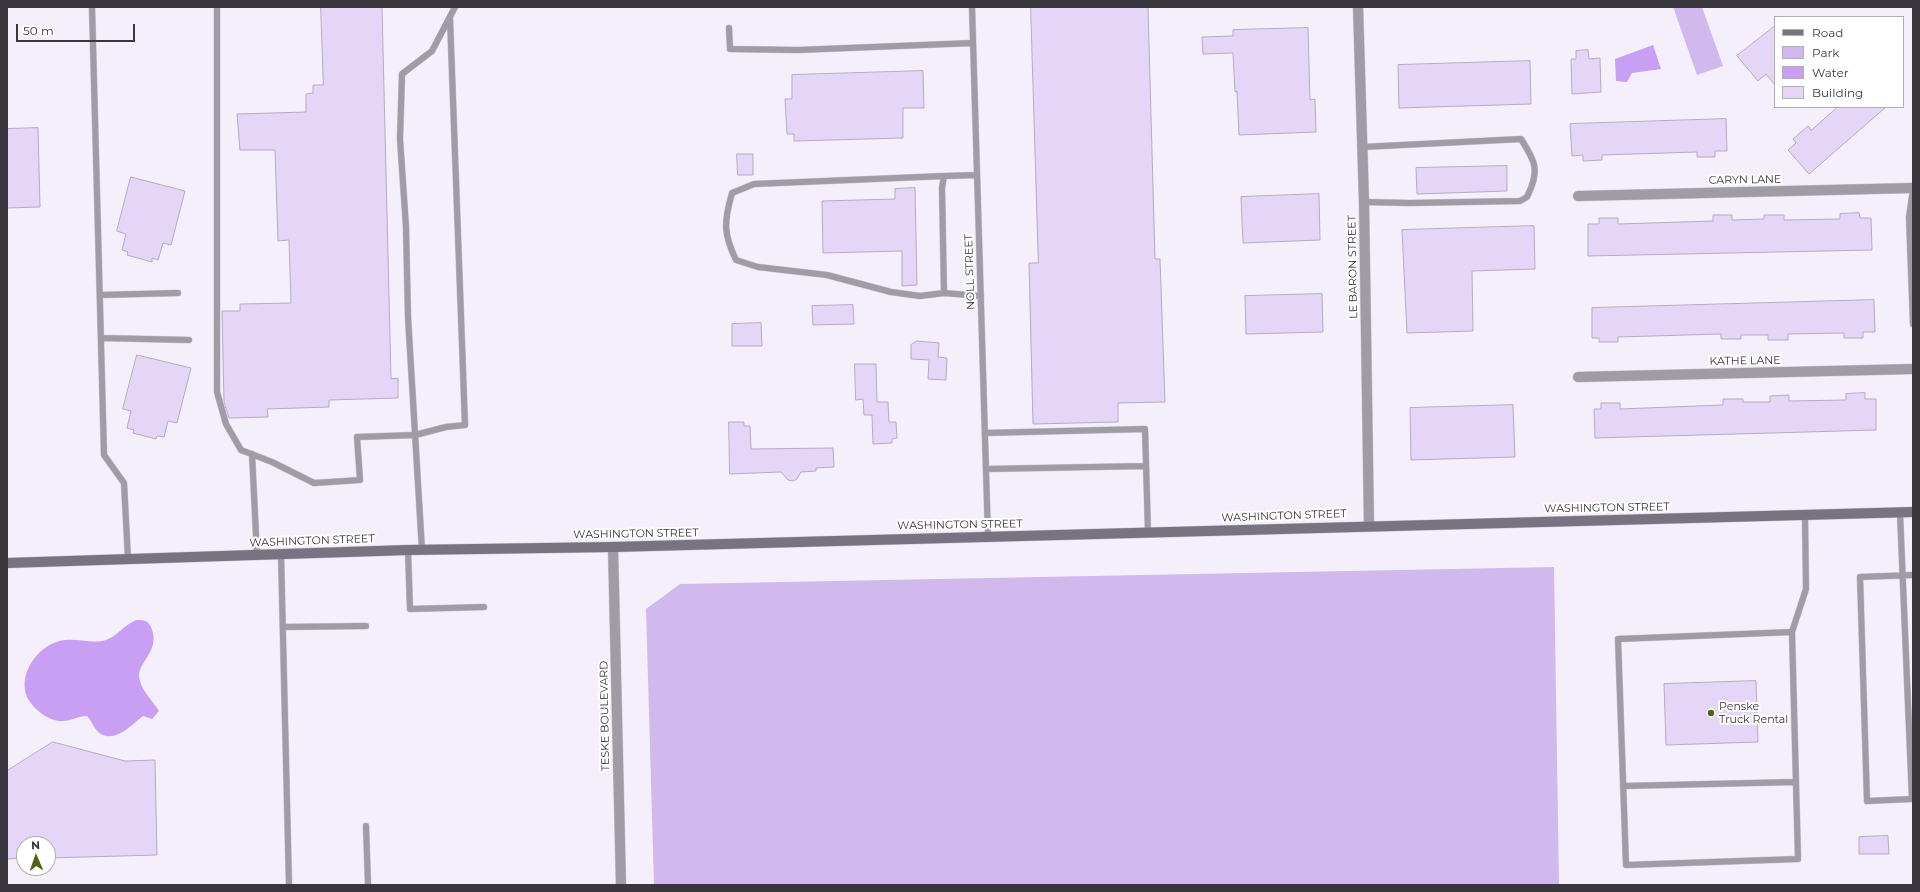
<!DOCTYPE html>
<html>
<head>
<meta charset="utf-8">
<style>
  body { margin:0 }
  #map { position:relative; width:1920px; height:892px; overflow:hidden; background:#f5effc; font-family:Montserrat,sans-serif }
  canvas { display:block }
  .frame { position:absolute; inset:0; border:8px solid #3a363e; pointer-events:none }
  .legend { position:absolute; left:1774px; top:16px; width:130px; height:92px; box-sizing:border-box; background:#fff; border:1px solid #b0afb2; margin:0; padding:5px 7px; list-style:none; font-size:12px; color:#3a363e }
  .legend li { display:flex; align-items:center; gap:8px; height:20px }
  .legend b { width:20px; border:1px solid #b0afb2 }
  .north { position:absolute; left:16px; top:836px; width:40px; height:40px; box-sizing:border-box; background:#fff; border:1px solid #b0afb2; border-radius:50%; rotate:358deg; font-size:11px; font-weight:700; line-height:16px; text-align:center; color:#3a363e }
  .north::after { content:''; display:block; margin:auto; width:14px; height:18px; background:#4c6617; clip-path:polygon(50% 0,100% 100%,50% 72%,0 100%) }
  .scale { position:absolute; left:16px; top:24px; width:119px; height:18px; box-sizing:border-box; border:2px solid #3a363e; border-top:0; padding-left:5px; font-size:12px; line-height:14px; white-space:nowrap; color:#3a363e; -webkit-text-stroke:3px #fff; paint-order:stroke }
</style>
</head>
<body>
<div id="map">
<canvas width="1920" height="892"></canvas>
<div class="frame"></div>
<ul class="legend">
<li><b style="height:5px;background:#797280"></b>Road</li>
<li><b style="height:11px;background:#d1b8ed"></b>Park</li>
<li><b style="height:11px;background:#c99ff4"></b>Water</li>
<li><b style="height:11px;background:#e5d5f7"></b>Building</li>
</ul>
<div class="north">N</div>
<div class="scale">50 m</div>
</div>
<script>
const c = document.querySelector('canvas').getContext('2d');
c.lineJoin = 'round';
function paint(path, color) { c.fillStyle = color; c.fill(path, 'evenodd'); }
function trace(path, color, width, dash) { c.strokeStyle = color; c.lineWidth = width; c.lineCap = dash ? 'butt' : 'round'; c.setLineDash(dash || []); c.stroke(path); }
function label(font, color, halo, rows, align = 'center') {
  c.font = font + ' Montserrat,sans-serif'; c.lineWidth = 4; c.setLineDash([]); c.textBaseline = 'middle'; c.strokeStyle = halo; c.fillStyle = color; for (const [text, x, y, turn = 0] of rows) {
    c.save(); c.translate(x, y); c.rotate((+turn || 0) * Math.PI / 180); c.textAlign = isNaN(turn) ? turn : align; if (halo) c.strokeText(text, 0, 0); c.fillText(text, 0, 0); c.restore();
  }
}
const green = new Path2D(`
  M1673 7H1702L1723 66 1697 75Z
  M1554 567 1559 885H654L646 609 680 584Z`);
const water = new Path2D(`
  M1653 45 1661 69 1632 73 1627 82 1616 81 1615 59Z
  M136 620C143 620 148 620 151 627 161 650 139 661 139 676 140 689 152 700 159 711L152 719 143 716C132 725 113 745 98 732 93 727 92 721 87 716 78 716 71 721 63 721 49 722 33 709 27 697 23 687 24 677 29 667 36 653 50 641 66 640 80 639 93 644 106 640 117 636 124 625 136 620Z`);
const building = new Path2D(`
  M321 7H382L391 379 398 378V398L329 400V407L267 409 268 417 229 418 224 402 222 311H240V304L291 303 289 240 278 241 275 150H240L237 114 306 112V94L313 93V85H323Z
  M1031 7H1148L1155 259H1160L1165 402 1118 403V422L1033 424 1029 263H1038Z
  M1775 26V85L1766 74 1758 81 1737 56Z
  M1308 28 1310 100 1315 99 1316 132 1239 135 1237 91 1235 92 1233 53 1203 54 1202 37 1233 36V30Z
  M1588 50 1589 59 1600 58 1601 92 1572 94 1571 59H1576V51Z
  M1530 61 1531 104 1399 108 1398 65Z
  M923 71 924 108H903V138L794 141V134H787L785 99H792V75Z
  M1838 107H1886L1809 174 1788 150 1796 143 1793 139 1808 126 1811 130Z
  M1726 119 1727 151H1715V157H1697V152L1602 155V160L1583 161V155L1572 156 1570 124Z
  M38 128 40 207 7 208V129Z
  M737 154H753V175H738Z
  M1507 166V191L1417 194 1416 168Z
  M131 177 185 191 171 245 163 243 158 260 152 258V262L127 255 128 252 122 250 126 234 117 231Z
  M915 188 917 285 902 286V251L823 253 822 201 895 199V189Z
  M1319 194 1320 240 1243 243 1241 197Z
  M1859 213 1860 218H1871L1872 250 1588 256V224H1599V218H1618V224L1713 221V215H1732V220L1764 219V215H1784V220L1840 219V214Z
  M1534 226 1535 269 1472 271 1473 331 1407 333 1402 230Z
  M1322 294 1323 332 1246 334 1245 296Z
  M1874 300 1875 332H1863V338H1844V333L1788 334V340H1768V335H1741V339H1721V334L1618 337V342H1599V338H1592V308Z
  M853 305 854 324 813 325 812 306Z
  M761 323 762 346H732V324Z
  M917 341 939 343 938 357 947 358 946 380 928 379 929 360 911 359V345Z
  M137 355 191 368 177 423 168 421 164 437 157 436 156 439 133 433 134 430 127 428 131 411 123 409Z
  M855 364H876L877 402H888L889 422H896L897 438 892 439V443L873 444 872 415H864L863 399 856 400Z
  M1865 393V399H1876V430L1595 438 1594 409H1601V403H1620V409L1723 405V399H1743V402H1770V396L1789 395V401L1846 400V394Z
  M1513 405 1515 457 1411 460 1410 408Z
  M729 422H744V426H750L751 449 833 448 834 467 816 468V471L801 472 797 479 793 481 788 480 781 472 730 474Z
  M1756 681 1758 742 1666 745 1664 684Z
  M53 742 125 761 155 760 157 855 48 858V844H24V858L7 859V771Z
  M1888 836 1889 854H1859V837Z`);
const service = new Path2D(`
  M92 7 104 455 124 483 128 559
  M217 7V392L226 424 241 450 272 462 314 483 360 480 357 437 415 435 446 427 465 425 450 18
  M972 7 988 537
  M729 28 730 49 798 50 973 43
  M1362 147 1521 139C1536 162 1540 171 1527 197L1520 201 1410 203 1364 202
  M977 175 944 176 942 188 944 293 981 296
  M1913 190 1909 217 1913 324
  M944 293 920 296 891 292 827 275 758 267 736 260C723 233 724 221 732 193L754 184 944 176
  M100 295 178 293
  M101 338 189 340
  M985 433 1145 429 1148 532
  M252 454 257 555
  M986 469 1146 466
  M1900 513 1912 799 1867 801 1860 577 1913 575
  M408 550 410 609 484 607
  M422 550 408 317 406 227 400 139 402 74 432 51 455 7
  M281 554 289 885
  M283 627 366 626
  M1792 632 1618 639 1626 865 1798 859 1792 632 1806 589 1805 515
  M1623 786 1796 782
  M366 826 368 885`);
const minor = new Path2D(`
  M1358 7 1364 202 1369 526
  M1578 196 1913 188
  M1578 377 1913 369`);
const tertiary = new Path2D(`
  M613 547 621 885`);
const secondary = new Path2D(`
  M7 563 408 550 613 547 1913 512`);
const markers = [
  [1711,713,4,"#4c6617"]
];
const streetNames = [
  ["CARYN LANE",1745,180,-1],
  ["LE BARON STREET",1353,267,-91],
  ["NOLL STREET",970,272,-92],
  ["KATHE LANE",1745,361,-1],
  ["WASHINGTON STREET",1607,508,-1],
  ["WASHINGTON STREET",1284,516,-2],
  ["WASHINGTON STREET",960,525,-1],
  ["WASHINGTON STREET",636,534,-1],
  ["WASHINGTON STREET",312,541,-2],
  ["TESKE BOULEVARD",605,716,-91]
];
const poiNames = [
  ["Penske",1719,707],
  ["Truck Rental",1719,720]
];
paint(green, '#d1b8ed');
paint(water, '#c99ff4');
paint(building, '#e5d5f7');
trace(building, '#b4abc0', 1);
trace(service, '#d0cad6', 7);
trace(minor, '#d0cad6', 11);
trace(tertiary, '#d0cad6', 11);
trace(secondary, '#d0cad6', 11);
trace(service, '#a09ca5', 6);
trace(minor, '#a09ca5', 10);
trace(tertiary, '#a09ca5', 10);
trace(secondary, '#797280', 10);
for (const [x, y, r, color] of markers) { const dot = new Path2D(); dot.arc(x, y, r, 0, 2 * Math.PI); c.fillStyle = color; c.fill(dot); trace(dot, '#fff', 1.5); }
label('11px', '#3a363e', '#fff', streetNames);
label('11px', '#3a363e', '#fff', poiNames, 'left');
</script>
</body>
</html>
